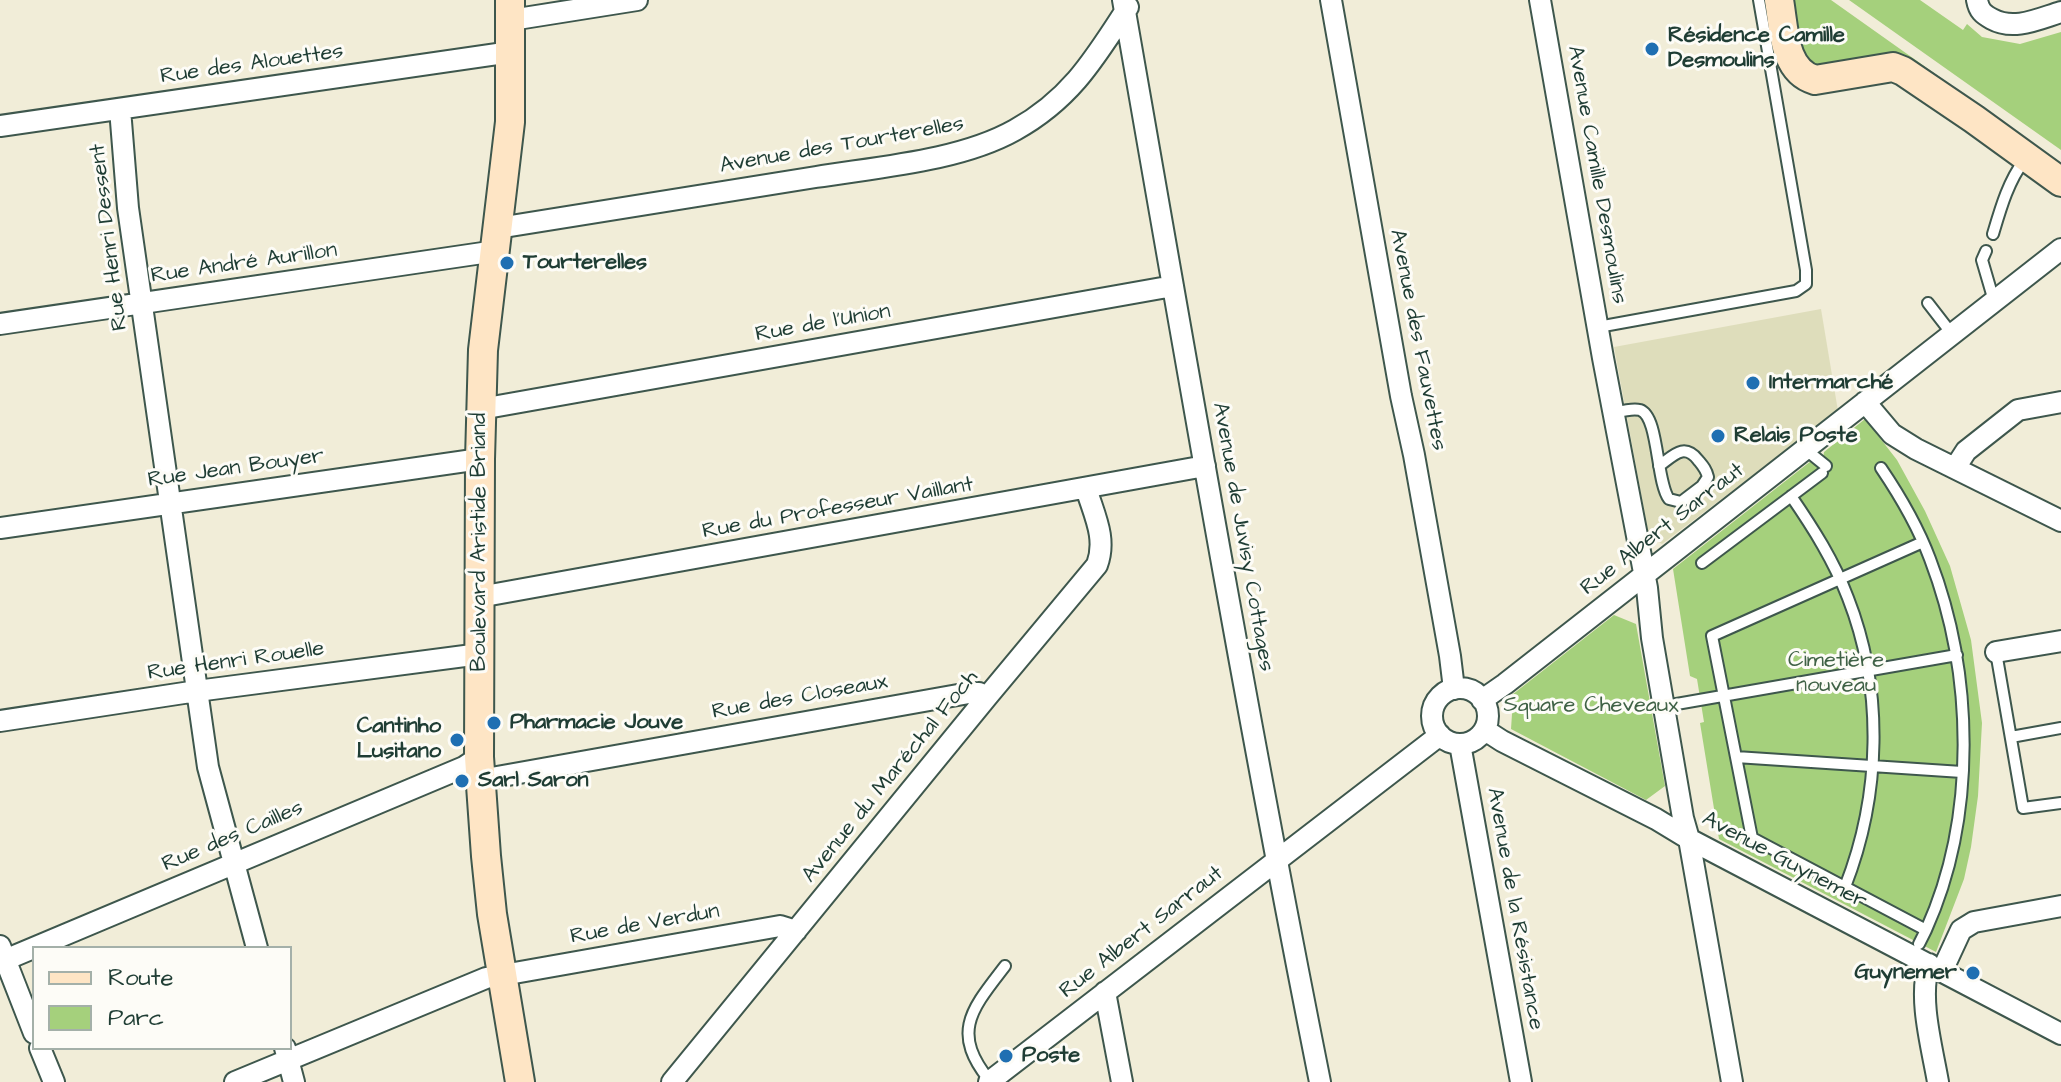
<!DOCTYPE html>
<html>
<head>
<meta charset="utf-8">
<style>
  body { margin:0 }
  #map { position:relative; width:2061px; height:1082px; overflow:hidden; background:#f1edd8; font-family:"Architects Daughter",sans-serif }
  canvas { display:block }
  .legend { position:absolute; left:32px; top:946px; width:260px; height:104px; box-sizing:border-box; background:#fdfcf7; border:2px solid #a4b0a9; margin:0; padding:10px 14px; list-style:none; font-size:24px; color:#1f3d34 }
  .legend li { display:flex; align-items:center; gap:16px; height:40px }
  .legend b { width:40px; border:2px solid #a4b0a9 }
</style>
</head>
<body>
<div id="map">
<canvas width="2061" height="1082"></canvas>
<ul class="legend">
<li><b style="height:10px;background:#fee5c5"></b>Route</li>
<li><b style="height:22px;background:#a5d07c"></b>Parc</li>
</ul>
</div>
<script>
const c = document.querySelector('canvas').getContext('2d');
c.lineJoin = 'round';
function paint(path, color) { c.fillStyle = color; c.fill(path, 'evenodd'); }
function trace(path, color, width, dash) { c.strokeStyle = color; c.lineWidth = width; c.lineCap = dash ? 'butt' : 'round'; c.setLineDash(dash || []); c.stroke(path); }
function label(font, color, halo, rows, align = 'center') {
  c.font = font + ' "Architects Daughter",sans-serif'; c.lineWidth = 6; c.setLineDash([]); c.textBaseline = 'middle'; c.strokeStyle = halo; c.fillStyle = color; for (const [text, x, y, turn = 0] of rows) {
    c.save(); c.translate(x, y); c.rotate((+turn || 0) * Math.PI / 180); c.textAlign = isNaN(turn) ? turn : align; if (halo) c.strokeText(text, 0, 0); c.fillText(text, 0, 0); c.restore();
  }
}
const built = new Path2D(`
  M1821 309 1838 411 1662 544 1649 537 1614 347Z`);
const green = new Path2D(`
  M1787 0H1831L2061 163V174L1909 66 1806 69Z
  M1849 0H1920L1963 30 1967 24 1982 37 2020 44 2061 32V150Z
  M1865 419 1897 460 1925 511 1950 566 1971 640 1982 723 1978 796 1971 847 1964 879 1936 952 1719 839 1700 723 1704 722 1697 679 1690 676 1673 569 1811 461 1819 462 1823 459 1824 452Z
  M1614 615 1636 624 1665 786 1646 800 1511 729 1512 714 1508 698Z`);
const lane = new Path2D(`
  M1993 234C2001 207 2008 182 2025 159
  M1986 251 1982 260 1994 301
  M1928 303 1952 334
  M1598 327 1796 291 1806 284V270L1759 0
  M1614 413C1622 411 1632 408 1640 410 1659 416 1656 482 1669 499L1681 502 1702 486 1708 477C1706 469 1703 466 1698 460 1684 442 1673 456 1659 466
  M1805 449 1826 466
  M1881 468C1900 496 1918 527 1930 559 1974 674 1977 817 1926 930L1752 838 1712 636 1923 542
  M1791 496C1813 528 1834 561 1848 598 1884 690 1881 795 1845 887
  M1702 563 1822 473
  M1996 652 2023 808 2061 803
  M1665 706 1957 655
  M2011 737 2061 728
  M1736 757 1962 772
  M1919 944 1926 930
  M990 1081C950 1032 972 1009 1005 966`);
const street = new Path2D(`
  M1123 0C1186 361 1248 722 1320 1082
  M1331 0 1401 396 1414 455 1450 656 1454 689
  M1540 0 1603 358 1647 588 1652 638 1683 818 1689 839 1732 1082
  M1977 0C1979 11 1983 14 1992 19 2014 31 2038 19 2061 12
  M511 20 637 0
  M120 109 128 208 208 767 257 948
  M0 126 511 52
  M498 228C604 211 710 194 816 177 878 167 960 161 1015 130 1071 99 1095 58 1128 7
  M0 324 496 251
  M1865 402 1892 434 1916 449 2061 521
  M481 409 1173 286
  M1955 468 1966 451 2018 410 2061 402
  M0 528 480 459
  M479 597 1205 466
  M1996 652 2061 641
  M1432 716a28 28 0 1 1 56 0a28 28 0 1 1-56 0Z
  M1482 700 1505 684 2061 249
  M0 721 197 691 480 654
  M1485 730 1502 741 1656 819 1689 839 2061 1034
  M1460 744 1521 1082
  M480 780 969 693H979L987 697
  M0 946 34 1033
  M0 962 464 767 479 757
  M1929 964C1918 998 1932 1047 1938 1082
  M1942 971 1961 930 1974 922 2061 906
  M1105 992 1122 1082
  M40 1048 54 1082
  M285 1048 294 1082
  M235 1082 486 978 780 926 796 931
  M672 1082 987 697 1097 565C1107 538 1094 515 1086 488
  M989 1082 1440 735`);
const secondary = new Path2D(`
  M510 0V122L483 350 480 459 479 757 486 856 492 914 520 1082
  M1779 0C1784 28 1783 71 1815 80L1893 67 1903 71 1974 119 2061 182`);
const markers = [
  [1652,49,8,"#1f6fb2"],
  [507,263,8,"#1f6fb2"],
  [1753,383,8,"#1f6fb2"],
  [1718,436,8,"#1f6fb2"],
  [494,723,8,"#1f6fb2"],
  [457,740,8,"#1f6fb2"],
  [462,781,8,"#1f6fb2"],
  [1973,973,8,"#1f6fb2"],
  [1006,1056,8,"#1f6fb2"]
];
const poiNames = [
  ["Résidence Camille",1668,36],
  ["Desmoulins",1668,61],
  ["Tourterelles",523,263],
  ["Intermarché",1769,383],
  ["Relais Poste",1734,436],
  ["Pharmacie Jouve",510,723],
  ["Cantinho",441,727,"right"],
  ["Lusitano",441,752,"right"],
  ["Sarl Saron",478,781],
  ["Guynemer",1957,973,"right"],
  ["Poste",1022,1056]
];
const streetNames = [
  ["Rue des Alouettes",252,65,-8],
  ["Avenue des Tourterelles",842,146,-10],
  ["Avenue Camille Desmoulins",1596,175,80],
  ["Rue Henri Dessent",110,237,-97],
  ["Rue André Aurillon",244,264,-8],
  ["Rue de l'Union",823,324,-10],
  ["Avenue des Fauvettes",1417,340,79],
  ["Rue Jean Bouyer",236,469,-8],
  ["Rue du Professeur Vaillant",838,509,-10],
  ["Rue Albert Sarraut",1663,530,-38],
  ["Avenue de Juvisy Cottages",1242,537,80],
  ["Boulevard Aristide Briand",480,542,-90],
  ["Rue Henri Rouelle",236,662,-8],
  ["Rue des Closeaux",800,698,-10],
  ["Avenue du Maréchal Foch",891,777,-51],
  ["Rue des Cailles",233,837,-23],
  ["Avenue Guynemer",1784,861,28],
  ["Avenue de la Résistance",1514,909,80],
  ["Rue de Verdun",645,925,-10],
  ["Rue Albert Sarraut",1142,933,-38]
];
const parkNames = [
  ["Cimetière",1836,661],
  ["nouveau",1836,686],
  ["Square Cheveaux",1591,706]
];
paint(built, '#deddbb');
paint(green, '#a5d07c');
trace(lane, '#3e574d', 14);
trace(street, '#3e574d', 24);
trace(secondary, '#3e574d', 32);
trace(lane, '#fff', 10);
trace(street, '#fff', 20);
trace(secondary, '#fee5c5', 28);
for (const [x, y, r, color] of markers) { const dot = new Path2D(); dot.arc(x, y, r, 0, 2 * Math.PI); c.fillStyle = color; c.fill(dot); trace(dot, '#fdfcf7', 3); }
label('bold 22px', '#1f3d34', '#fdfcf7', poiNames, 'left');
label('22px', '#1f3d34', '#fdfcf7', streetNames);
label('22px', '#406246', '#fdfcf7', parkNames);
</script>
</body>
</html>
